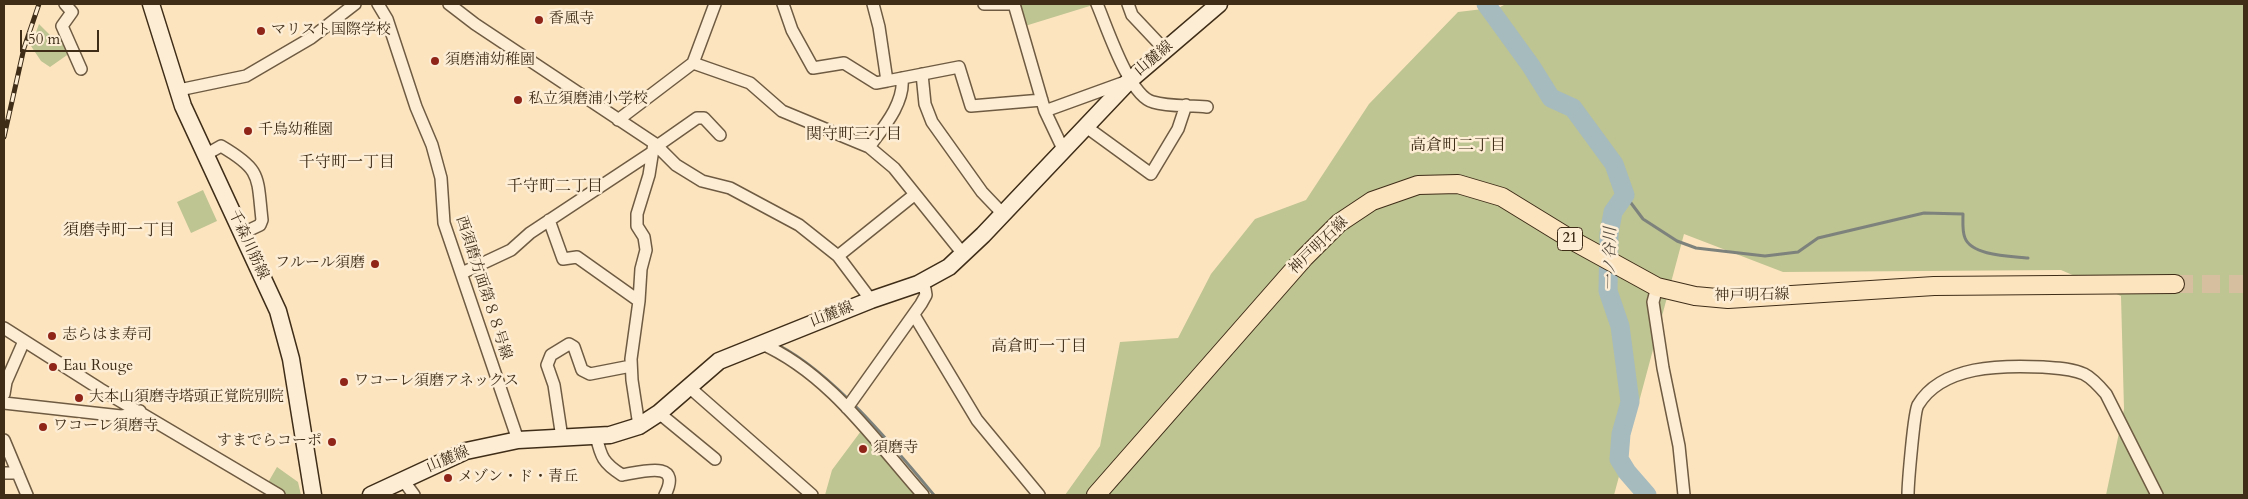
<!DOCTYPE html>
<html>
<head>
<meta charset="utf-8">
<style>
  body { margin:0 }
  #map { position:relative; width:2248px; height:499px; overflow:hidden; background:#fce4bf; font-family:Cardo,serif }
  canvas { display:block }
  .frame { position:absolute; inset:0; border:5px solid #3f2d18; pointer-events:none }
  .scale { position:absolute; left:20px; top:30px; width:79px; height:22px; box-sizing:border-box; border:2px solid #3f2d18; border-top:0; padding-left:6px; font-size:15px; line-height:18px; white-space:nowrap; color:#3f2d18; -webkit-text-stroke:4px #fdedd5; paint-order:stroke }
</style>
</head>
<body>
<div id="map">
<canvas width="2248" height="499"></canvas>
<div class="frame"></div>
<div class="scale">50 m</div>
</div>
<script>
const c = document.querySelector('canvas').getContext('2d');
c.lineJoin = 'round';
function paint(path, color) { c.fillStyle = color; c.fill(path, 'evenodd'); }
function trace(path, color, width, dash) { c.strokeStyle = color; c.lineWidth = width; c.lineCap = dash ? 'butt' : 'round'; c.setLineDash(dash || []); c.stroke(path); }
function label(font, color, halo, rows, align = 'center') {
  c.font = font + ' Cardo,"Noto Serif JP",serif'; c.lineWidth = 5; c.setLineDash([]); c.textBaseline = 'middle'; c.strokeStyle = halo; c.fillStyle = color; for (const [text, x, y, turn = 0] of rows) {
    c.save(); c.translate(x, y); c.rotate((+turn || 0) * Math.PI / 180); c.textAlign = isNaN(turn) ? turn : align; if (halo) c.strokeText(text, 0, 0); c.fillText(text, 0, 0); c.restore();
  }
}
const green = new Path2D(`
  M1019 4H1093V5L1025 26Z
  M1506 4H2244V495H2106L2124 409 2121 296 2061 270 1783 272 1684 234 1614 495H1065L1100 446 1120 342 1178 338 1211 274 1255 219 1306 200 1369 104 1458 12 1500 7Z
  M39 24 54 39 61 32 70 53 50 67 41 61 31 46Z
  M203 190 217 221 191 233 177 202Z
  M861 431 916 495H825L832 470Z
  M277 467 298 482 301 495H282L266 486Z`);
const stream = new Path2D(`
  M1625 195 1643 219 1677 241 1696 248 1765 256 1798 252 1818 238 1924 213 1963 214C1963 222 1962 231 1965 238 1972 256 2011 256 2028 258
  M778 345C833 373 894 447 934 495`);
const river = new Path2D(`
  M1486 4 1531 66 1551 98 1573 108 1614 164 1625 195 1613 212 1609 234 1608 291 1620 326 1630 402 1621 434 1619 459 1627 472 1647 495`);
const primaryTunnel = new Path2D(`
  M2175 284H2244`);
const street = new Path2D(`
  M65 4 72 12 62 26 81 69
  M378 4 387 19 416 107 432 145 441 178 444 223 518 440
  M449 4 475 24 654 143 676 165 702 181 730 188 799 225 838 256 871 300
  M783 4 792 30 813 68 844 63 876 83 887 81
  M873 4 879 27 887 81 959 67 971 106 1042 100
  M984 4H1014
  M1014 4 1045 111 1063 149
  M1097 4C1107 27 1129 96 1153 102 1169 107 1190 105 1207 107
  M1128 4 1132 15 1165 50
  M693 63 750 83 782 111 869 147 894 168 964 255
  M922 74 925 104 932 122 982 192 1003 214
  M179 90 246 76 311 38 355 4
  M1045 111 1125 82
  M618 120 693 63 715 4
  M1085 126 1151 174 1178 129 1186 105
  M657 146 697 118H704L720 135
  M869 147C883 128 905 103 902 78
  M205 155 221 146C262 170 257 176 262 220L260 225 243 233
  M549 220 563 259 577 257 639 301
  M838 256 914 195
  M462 273 511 250 530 233 651 153
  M1657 287 1653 302 1663 368 1679 446 1684 495
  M914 315 977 420 1039 495
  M4 328 100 389 279 495
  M760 343C829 373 874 440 923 495
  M689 387 812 495
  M4 394 6 382 24 341
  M4 403 121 416 136 414 140 411
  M847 408 921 304 926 295 925 289 918 284
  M659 413 715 459
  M639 426 632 380 631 359 639 301 641 269 646 250 644 237 637 226V214L649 175 654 143
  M596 436C601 457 603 463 622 475 641 472 683 459 665 495
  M562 438 554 385 547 365 551 355 569 344 574 347 582 370 590 374 631 366
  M4 440 27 495
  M4 473H18
  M403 480 414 495
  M1908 495C1908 484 1914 411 1918 405 1942 365 2002 365 2043 367 2056 368 2071 368 2084 374 2092 378 2100 387 2106 394L2157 495`);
const secondary = new Path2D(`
  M151 4 183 106 278 311 291 359 313 495
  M371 495 466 451 518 440 610 435 639 426 659 413 719 361 871 300 918 284 949 267 983 235 1129 81 1219 4`);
const primary = new Path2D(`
  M1096 495 1304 258 1339 223 1372 201 1418 185 1458 184 1502 197 1577 243 1657 287 1695 296 1728 299 1934 286 2175 284`);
const rail = new Path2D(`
  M4 137 24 48 39 4`);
const markers = [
  [539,20,5,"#8f2418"],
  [261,31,5,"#8f2418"],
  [435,61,5,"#8f2418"],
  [518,100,5,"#8f2418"],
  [248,131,5,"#8f2418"],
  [375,264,5,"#8f2418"],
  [52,336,5,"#8f2418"],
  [53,367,5,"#8f2418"],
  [344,382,5,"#8f2418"],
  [79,398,5,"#8f2418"],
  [43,427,5,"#8f2418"],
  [332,442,5,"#8f2418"],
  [863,449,5,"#8f2418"],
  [448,478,5,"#8f2418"]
];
const shields = [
  [1570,239,25]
];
const shieldNames = [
  ["21",1570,239]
];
const poiNames = [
  ["香風寺",549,20],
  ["マリスト国際学校",271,31],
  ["須磨浦幼稚園",445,61],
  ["私立須磨浦小学校",528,100],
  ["千鳥幼稚園",258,131],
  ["フルール須磨",365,264,"right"],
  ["志らはま寿司",62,336],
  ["Eau Rouge",63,367],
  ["ワコーレ須磨アネックス",354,382],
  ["大本山須磨寺塔頭正覚院別院",89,398],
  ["ワコーレ須磨寺",53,427],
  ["すまでらコーポ",322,442,"right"],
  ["須磨寺",873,449],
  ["メゾン・ド・青丘",458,478]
];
const streetNames = [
  ["山麓線",1154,59,-40],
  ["千森川筋線",248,245,65],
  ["神戸明石線",1319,246,-44],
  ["西須磨方面第８８号線",483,288,72],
  ["神戸明石線",1752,296,-1],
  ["山麓線",832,315,-21],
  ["山麓線",448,460,-23]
];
const neighbourhoodNames = [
  ["関守町三丁目",854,135],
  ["高倉町二丁目",1458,146],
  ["千守町一丁目",347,163],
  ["千守町二丁目",555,187],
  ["須磨寺町一丁目",119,231],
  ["高倉町一丁目",1039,347]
];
const waterNames = [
  ["一ノ谷川",1611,259,-89]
];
paint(green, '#bec492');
trace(stream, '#7d827c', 3);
trace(river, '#a6bbbe', 19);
trace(primaryTunnel, '#d6bf9e', 18, [18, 9]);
trace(street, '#6e5b42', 14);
trace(secondary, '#3f2d18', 19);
trace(primary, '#3f2d18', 20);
trace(street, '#fdedd5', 11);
trace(secondary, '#fdedd5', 16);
trace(primary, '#fce4bf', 18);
trace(rail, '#3f2d18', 5);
trace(rail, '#fdedd5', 3, [9]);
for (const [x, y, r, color] of markers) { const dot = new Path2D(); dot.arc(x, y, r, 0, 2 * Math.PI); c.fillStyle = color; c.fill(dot); trace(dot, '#fdedd5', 2); }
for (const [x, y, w] of shields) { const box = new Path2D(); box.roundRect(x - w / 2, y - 11.5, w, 23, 4); c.fillStyle = '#fdedd5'; c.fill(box); trace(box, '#3f2d18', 1); }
label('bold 14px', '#3f2d18', null, shieldNames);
label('15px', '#3f2d18', '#fdedd5', poiNames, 'left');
label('15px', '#3f2d18', '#fdedd5', streetNames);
label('16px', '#3f2d18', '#fdedd5', neighbourhoodNames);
label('italic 16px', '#595042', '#fdedd5', waterNames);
</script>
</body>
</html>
